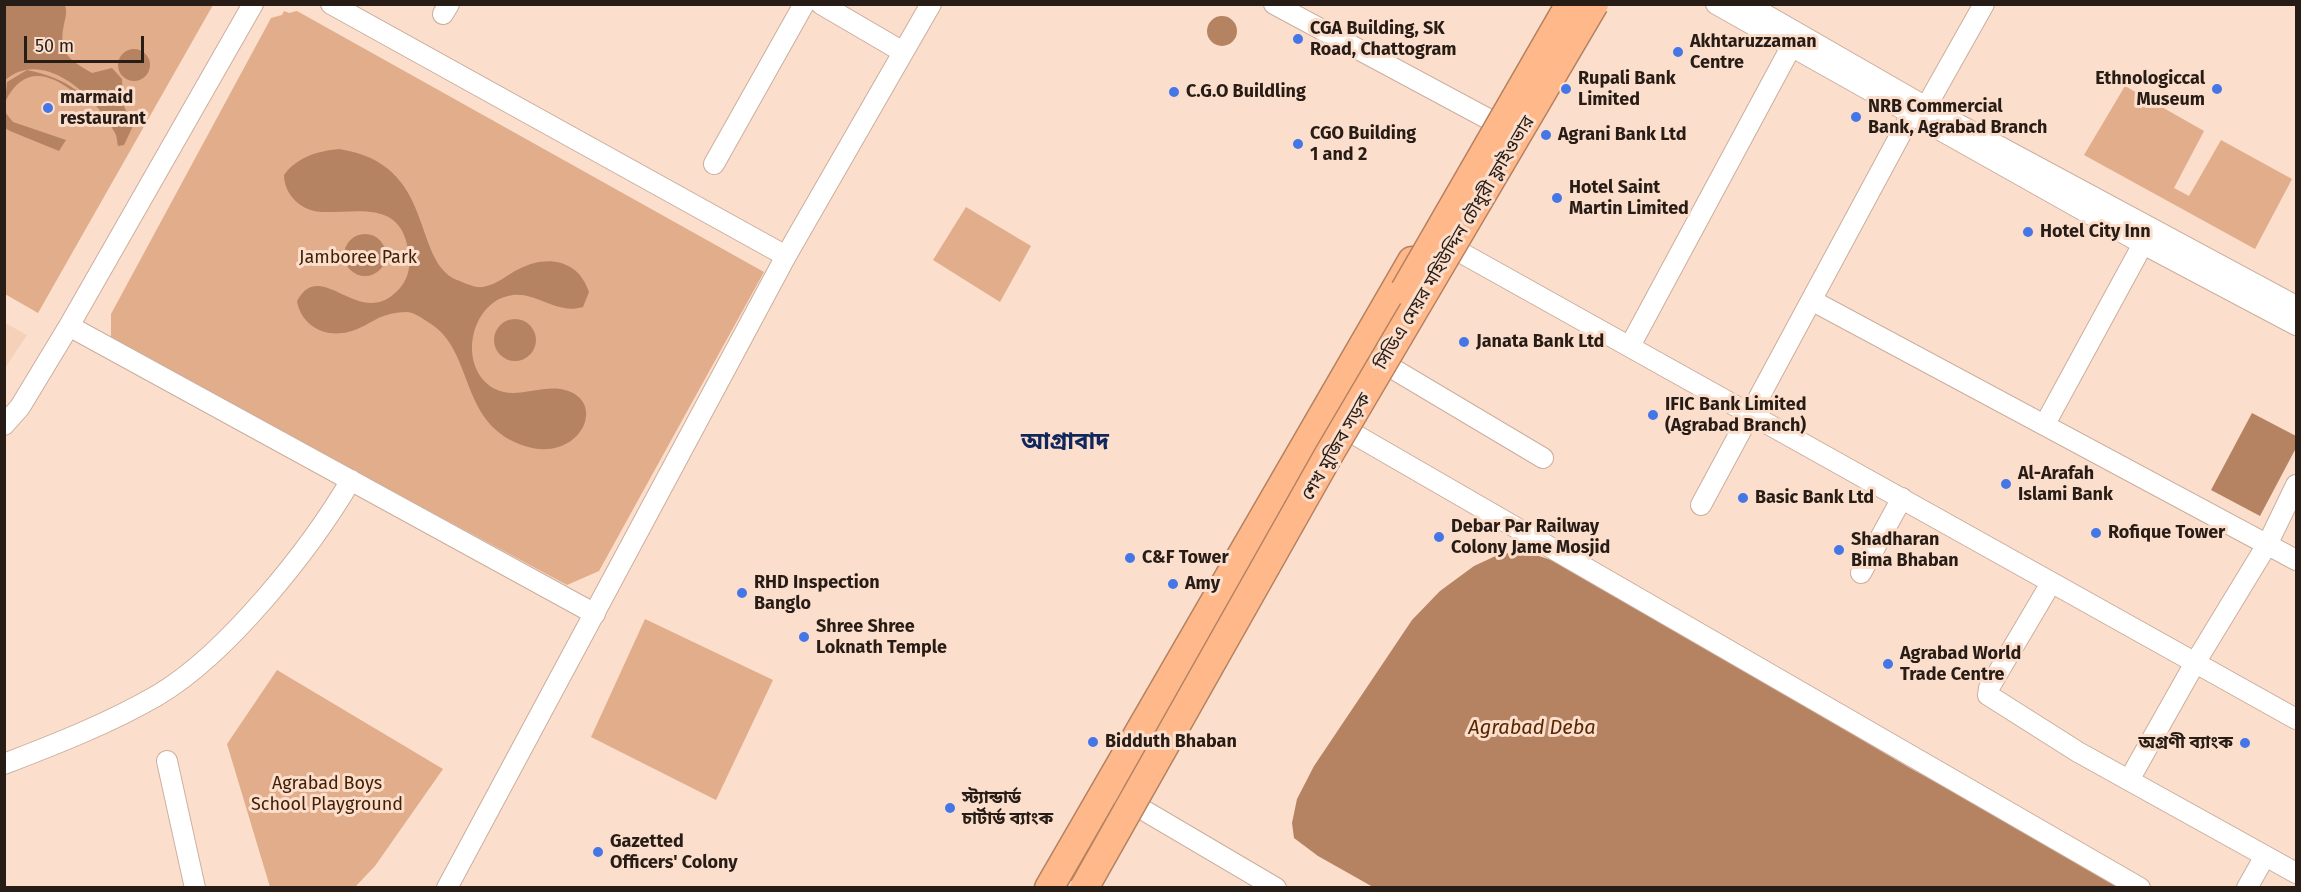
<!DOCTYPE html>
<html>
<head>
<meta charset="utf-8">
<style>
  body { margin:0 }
  #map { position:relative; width:2301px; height:892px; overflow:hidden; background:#fbdecb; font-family:"Fira Sans",sans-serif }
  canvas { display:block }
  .frame { position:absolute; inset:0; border:6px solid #271c16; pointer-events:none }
  .scale { position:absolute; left:24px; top:36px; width:120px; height:27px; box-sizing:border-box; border:3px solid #271c16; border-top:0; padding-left:8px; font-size:18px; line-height:21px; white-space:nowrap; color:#271c16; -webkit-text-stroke:4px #fbdecb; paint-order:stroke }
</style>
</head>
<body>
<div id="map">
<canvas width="2301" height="892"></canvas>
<div class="frame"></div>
<div class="scale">50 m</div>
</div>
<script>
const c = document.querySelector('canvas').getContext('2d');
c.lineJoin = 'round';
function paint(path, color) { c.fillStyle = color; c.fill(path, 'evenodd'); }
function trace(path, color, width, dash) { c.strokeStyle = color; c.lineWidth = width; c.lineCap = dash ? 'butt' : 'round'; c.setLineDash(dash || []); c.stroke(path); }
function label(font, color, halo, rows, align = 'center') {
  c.font = font + ' "Fira Sans","Noto Sans Bengali",sans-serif'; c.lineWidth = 6; c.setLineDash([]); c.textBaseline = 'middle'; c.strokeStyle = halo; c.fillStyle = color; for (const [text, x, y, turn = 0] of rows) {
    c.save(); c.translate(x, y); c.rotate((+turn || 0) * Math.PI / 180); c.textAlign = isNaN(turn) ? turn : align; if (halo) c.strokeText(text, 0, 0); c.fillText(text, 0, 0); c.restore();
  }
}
const built = new Path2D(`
  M5 323 27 335 5 368Z`);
const green = new Path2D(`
  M4 5H213L38 313 5 294Z
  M284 11 289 13 297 11 764 272 599 571 567 585 111 340V314L271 18 282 15Z
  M2125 86 2204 131 2174 188 2189 196 2221 140 2292 179 2255 249 2084 155Z
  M966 207 1031 246 1000 302 933 260Z
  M645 619 773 680 716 800 591 737Z
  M277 670 443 769 375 866 355 887H270L227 744Z`);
const water = new Path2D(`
  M5 4 65 5C67 12 66 16 64 24 58 53 68 59 92 73L112 68 122 79 123 104 133 126 124 145 118 146C117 142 117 136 115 133 96 97 44 47 5 80Z
  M1207 31a15 15 0 1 1 30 0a15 15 0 1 1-30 0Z
  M118 65a16 16 0 1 1 32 0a16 16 0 1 1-32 0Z
  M27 70C46 74 61 79 76 90L75 93C48 72 23 66 5 102L7 82Z
  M5 112 13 122 66 140 59 151 10 131 5 128Z
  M339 149C438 164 410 260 457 280 465 283 474 288 483 287 499 284 506 275 519 269 547 254 579 260 589 292L583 307C557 315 539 293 513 295 470 300 456 368 495 389 516 400 541 384 565 390 610 402 578 468 519 444 459 420 474 352 431 324 423 319 416 313 407 312 377 312 370 327 348 332 324 338 301 325 297 301 322 255 360 334 400 288 410 276 411 262 408 249 400 200 357 213 323 212 302 212 284 195 284 175 297 157 318 151 339 149Z
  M344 255a21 21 0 1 1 42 0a21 21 0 1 1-42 0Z
  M494 340a21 21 0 1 1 42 0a21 21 0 1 1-42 0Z
  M2252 413 2296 436V448L2260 516 2211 490Z
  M1502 553 1533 554 1563 564 1908 767 2127 887H1373L1318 856 1294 838 1292 823 1297 799 1314 766 1412 620 1440 591 1474 566Z`);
const minor = new Path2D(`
  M331 4 786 256
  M821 4 903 52
  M1274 4 1492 121
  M1716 4 2143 244 2296 325
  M1747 4 1926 107 2296 306
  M443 14 449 4
  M1926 107 1984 4
  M714 164 804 4
  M1451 247 2296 719
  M1813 301 2296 560
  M69 326 595 614
  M1630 346 1791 47
  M1385 364 1543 458
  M2045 424 2143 244
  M4 425 20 407 69 326 253 4
  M1347 430 2140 888
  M1701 505 1911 115
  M1861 573 1902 498
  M2051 583 1989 688 1988 695 2078 752 2296 873
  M167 761 195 888
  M4 764C56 744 110 723 158 695 227 654 310 550 351 480
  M2129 780 2195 663 2268 543 2296 485
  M1123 798 1276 888
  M447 888 786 256 931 4
  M2247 888 2265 856`);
const highway = new Path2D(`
  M1049 888 1412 261`);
const highwayBridge = new Path2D(`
  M1405 290 1570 4
  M1084 888 1328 456 1594 4`);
const markers = [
  [1298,39,6,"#4576e7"],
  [1678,52,6,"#4576e7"],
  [1566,89,6,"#4576e7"],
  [2217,89,6,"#4576e7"],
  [1174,92,6,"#4576e7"],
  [48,108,6,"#4576e7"],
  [1856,117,6,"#4576e7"],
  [1546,135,6,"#4576e7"],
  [1298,144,6,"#4576e7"],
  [1557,198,6,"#4576e7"],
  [2028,232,6,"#4576e7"],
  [1464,342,6,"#4576e7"],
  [1653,415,6,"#4576e7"],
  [2006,484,6,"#4576e7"],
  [1743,498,6,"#4576e7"],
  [2096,533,6,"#4576e7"],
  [1439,537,6,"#4576e7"],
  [1839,550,6,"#4576e7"],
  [1130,558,6,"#4576e7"],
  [1173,584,6,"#4576e7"],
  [742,593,6,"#4576e7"],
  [804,637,6,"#4576e7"],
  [1888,664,6,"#4576e7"],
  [1093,742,6,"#4576e7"],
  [2245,743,6,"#4576e7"],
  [950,808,6,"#4576e7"],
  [598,852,6,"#4576e7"]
];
const poiNames = [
  ["CGA Building, SK",1310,29],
  ["Road, Chattogram",1310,50],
  ["Akhtaruzzaman",1690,42],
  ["Centre",1690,63],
  ["Rupali Bank",1578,79],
  ["Limited",1578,100],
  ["Ethnologiccal",2205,79,"right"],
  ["Museum",2205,100,"right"],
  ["C.G.O Buildling",1186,92],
  ["marmaid",60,98],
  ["restaurant",60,119],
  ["NRB Commercial",1868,107],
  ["Bank, Agrabad Branch",1868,128],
  ["CGO Building",1310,134],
  ["1 and 2",1310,155],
  ["Agrani Bank Ltd",1558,135],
  ["Hotel Saint",1569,188],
  ["Martin Limited",1569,209],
  ["Hotel City Inn",2040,232],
  ["Janata Bank Ltd",1476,342],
  ["IFIC Bank Limited",1665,405],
  ["(Agrabad Branch)",1665,426],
  ["Al-Arafah",2018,474],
  ["Islami Bank",2018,495],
  ["Basic Bank Ltd",1755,498],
  ["Debar Par Railway",1451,527],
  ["Colony Jame Mosjid",1451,548],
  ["Rofique Tower",2108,533],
  ["Shadharan",1851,540],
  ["Bima Bhaban",1851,561],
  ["C&F Tower",1142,558],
  ["RHD Inspection",754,583],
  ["Banglo",754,604],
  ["Amy",1185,584],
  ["Shree Shree",816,627],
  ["Loknath Temple",816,648],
  ["Agrabad World",1900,654],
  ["Trade Centre",1900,675],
  ["Bidduth Bhaban",1105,742],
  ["অগ্রণী ব্যাংক",2233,743,"right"],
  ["স্ট্যান্ডার্ড",962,798],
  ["চার্টার্ড ব্যাংক",962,819],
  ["Gazetted",610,842],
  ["Officers' Colony",610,863]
];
const streetNames = [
  ["সিডিএ মেয়র মহিউদ্দিন চৌধুরী ফ্লাইওভার",1455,243,-59],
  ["শেখ মুজিব সড়ক",1337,447,-60]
];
const parkNames = [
  ["Jamboree Park",358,258],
  ["Agrabad Boys",327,784],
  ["School Playground",327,805]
];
const waterNames = [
  ["Agrabad Deba",1532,728]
];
const districtNames = [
  ["আগ্রাবাদ",1065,442]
];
paint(built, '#f5d1ba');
paint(green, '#e1ad8b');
paint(water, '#b68362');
trace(minor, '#cbae9d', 22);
trace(highway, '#b38161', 31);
trace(minor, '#fff', 20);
trace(highway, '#feb88a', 28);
trace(highwayBridge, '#b38161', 31, []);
trace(highwayBridge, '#feb88a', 28);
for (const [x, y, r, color] of markers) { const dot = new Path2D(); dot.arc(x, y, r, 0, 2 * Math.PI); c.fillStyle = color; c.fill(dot); trace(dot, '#fbdecb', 2); }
label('bold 18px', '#271c16', '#fbdecb', poiNames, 'left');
label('18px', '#271c16', '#fbdecb', streetNames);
label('18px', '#432106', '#fbdecb', parkNames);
label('italic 20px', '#572700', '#fbdecb', waterNames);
label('bold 24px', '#10265c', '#fbdecb', districtNames);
</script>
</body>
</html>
